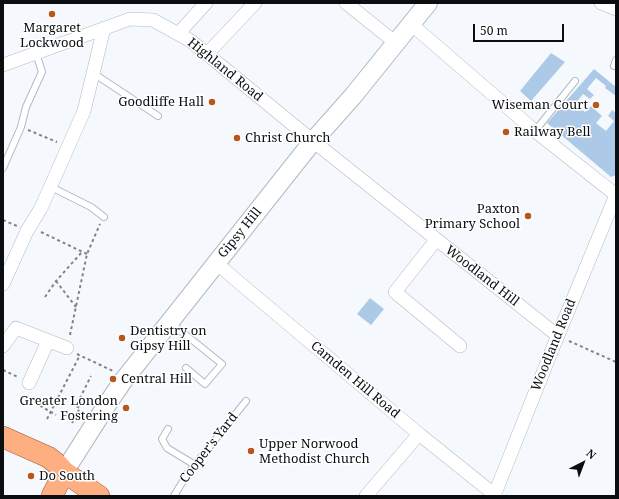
<!DOCTYPE html>
<html>
<head>
<meta charset="utf-8">
<style>
  body { margin:0 }
  #map { position:relative; width:619px; height:499px; overflow:hidden; background:#f5f9fe; font-family:"Noto Serif",serif }
  canvas { display:block }
  .frame { position:absolute; inset:0; border:4px solid #0a0e11; pointer-events:none }
  .north { position:absolute; left:563px; top:443px; width:40px; height:40px; -webkit-text-stroke:3px #fff; paint-order:stroke; rotate:42deg; font-size:11px; font-weight:700; line-height:16px; text-align:center; color:#0a0e11 }
  .north::after { content:''; display:block; margin:auto; width:14px; height:18px; background:#0a0e11; clip-path:polygon(50% 0,100% 100%,50% 72%,0 100%) }
  .scale { position:absolute; left:473px; top:24px; width:91px; height:18px; box-sizing:border-box; border:2px solid #0a0e11; border-top:0; padding-left:5px; font-size:12px; line-height:14px; white-space:nowrap; color:#0a0e11; -webkit-text-stroke:3px #fff; paint-order:stroke }
</style>
</head>
<body>
<div id="map">
<canvas width="619" height="499"></canvas>
<div class="frame"></div>
<div class="north">N</div>
<div class="scale">50 m</div>
</div>
<script>
const c = document.querySelector('canvas').getContext('2d');
c.lineJoin = 'round';
function paint(path, color) { c.fillStyle = color; c.fill(path, 'evenodd'); }
function trace(path, color, width, dash) { c.strokeStyle = color; c.lineWidth = width; c.lineCap = dash ? 'butt' : 'round'; c.setLineDash(dash || []); c.stroke(path); }
function label(font, color, halo, rows, align = 'center') {
  c.font = font + ' "Noto Serif",serif'; c.lineWidth = 3; c.setLineDash([]); c.textBaseline = 'middle'; c.strokeStyle = halo; c.fillStyle = color; for (const [text, x, y, turn = 0] of rows) {
    c.save(); c.translate(x, y); c.rotate((+turn || 0) * Math.PI / 180); c.textAlign = isNaN(turn) ? turn : align; if (halo) c.strokeText(text, 0, 0); c.fillText(text, 0, 0); c.restore();
  }
}
const green = new Path2D(`
  M551 53 565 62 531 101 520 91Z
  M594 69 616 87V96L605 88 606 86 596 78 587 89 594 95 590 99 583 94 575 104 585 112 591 106 602 116 596 123 606 131 614 121 608 116 612 110 616 113V175L611 177 547 123Z
  M370 298 384 309 371 325 357 314Z`);
const path = new Path2D(`
  M28 130 57 142
  M3 220 17 226
  M41 232 87 254
  M56 281 76 307
  M45 297 56 281 82 252
  M70 335 87 254 100 224
  M569 341 616 362
  M77 354 113 371
  M3 370 18 377
  M27 395V398L56 415
  M47 419 80 355
  M72 423 80 408 76 406 91 376`);
const lane = new Path2D(`
  M614 66 616 60
  M93 73 158 116
  M535 131 575 81
  M3 168 21 127 26 107 42 72 36 53
  M51 187 91 207 104 217
  M171 323 222 364 205 384 186 368
  M168 429 162 439 167 448 195 465
  M174 496 186 476 246 401`);
const street = new Path2D(`
  M346 3 396 43
  M601 3 616 9
  M411 24 535 131 616 195 554 345 494 496
  M178 34 206 3
  M207 54 255 3
  M3 65 130 19 153 20 191 41 313 141 558 336
  M436 240 395 292 460 346
  M216 263 419 434 495 495
  M3 284 27 231 41 208 84 111 104 28
  M3 346 16 328 67 348
  M29 383 48 341
  M366 496 419 434`);
const secondary = new Path2D(`
  M64 472 108 403 123 381 313 141 353 96 428 3`);
const primary = new Path2D(`
  M3 437 48 457 57 464 64 472 99 496
  M52 496 64 472`);
const markers = [
  [52,14,4,"#b8561b"],
  [212,102,4,"#b8561b"],
  [596,105,4,"#b8561b"],
  [506,132,4,"#b8561b"],
  [237,138,4,"#b8561b"],
  [528,216,4,"#b8561b"],
  [122,338,4,"#b8561b"],
  [113,379,4,"#b8561b"],
  [126,408,4,"#b8561b"],
  [251,451,4,"#b8561b"],
  [31,476,4,"#b8561b"]
];
const poiNames = [
  ["Margaret",52,28,"center"],
  ["Lockwood",52,43,"center"],
  ["Goodliffe Hall",204,102,"right"],
  ["Wiseman Court",588,105,"right"],
  ["Railway Bell",514,132],
  ["Christ Church",245,138],
  ["Paxton",520,209,"right"],
  ["Primary School",520,224,"right"],
  ["Dentistry on",130,331],
  ["Gipsy Hill",130,346],
  ["Central Hill",121,379],
  ["Greater London",118,401,"right"],
  ["Fostering",118,416,"right"],
  ["Upper Norwood",259,444],
  ["Methodist Church",259,459],
  ["Do South",39,476]
];
const streetNames = [
  ["Highland Road",225,70,39],
  ["Gipsy Hill",240,233,-51],
  ["Woodland Hill",482,276,38],
  ["Woodland Road",554,345,-68],
  ["Camden Hill Road",355,380,40],
  ["Cooper's Yard",209,448,-52]
];
paint(green, '#acc9e7');
trace(lane, '#afbac4', 8);
trace(street, '#afbac4', 14);
trace(secondary, '#afbac4', 20);
trace(primary, '#a75423', 22);
trace(path, '#7f8387', 2, [3, 3]);
trace(lane, '#fff', 6);
trace(street, '#fff', 13);
trace(secondary, '#fff', 18);
trace(primary, '#fdaf81', 21);
for (const [x, y, r, color] of markers) { const dot = new Path2D(); dot.arc(x, y, r, 0, 2 * Math.PI); c.fillStyle = color; c.fill(dot); trace(dot, '#fff', 1.5); }
label('13px', '#0a0e11', '#fff', poiNames, 'left');
label('13px', '#0a0e11', '#fff', streetNames);
</script>
</body>
</html>
